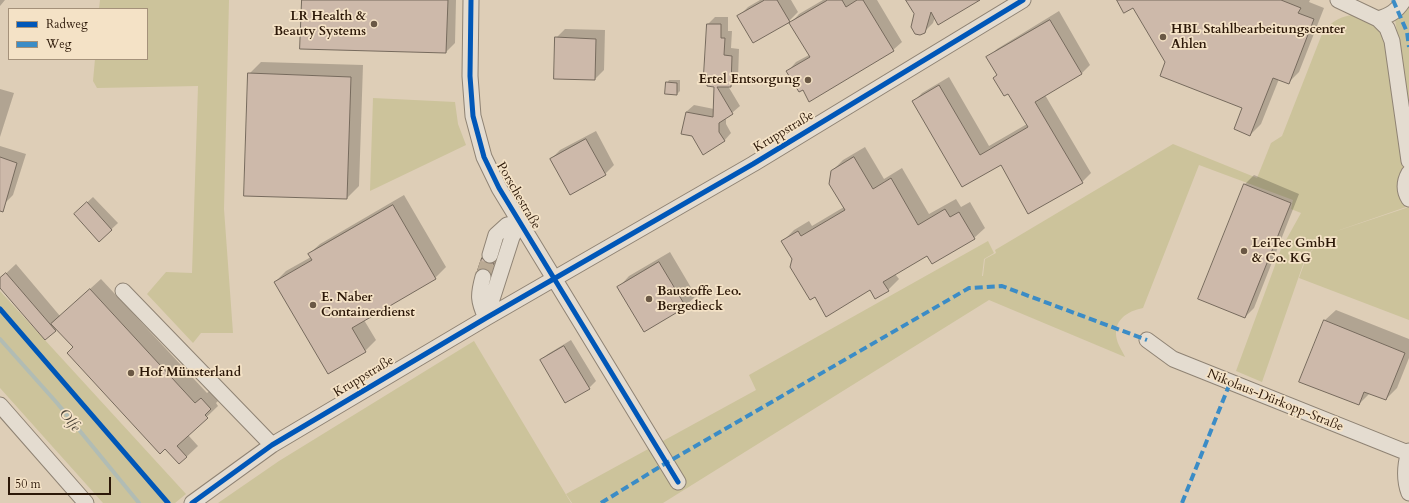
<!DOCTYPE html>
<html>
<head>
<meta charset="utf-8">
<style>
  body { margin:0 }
  #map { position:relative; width:1409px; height:503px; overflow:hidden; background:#deceb7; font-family:Cardo,serif }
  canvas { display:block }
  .legend { position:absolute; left:8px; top:8px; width:140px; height:52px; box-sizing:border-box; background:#f4e2c6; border:1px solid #a4917a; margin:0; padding:5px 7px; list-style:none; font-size:12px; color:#2c1808 }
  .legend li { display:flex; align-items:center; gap:8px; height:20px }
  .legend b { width:20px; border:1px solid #a4917a }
  .scale { position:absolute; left:8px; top:477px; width:103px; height:18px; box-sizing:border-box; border:2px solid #2c1808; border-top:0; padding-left:5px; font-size:12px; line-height:14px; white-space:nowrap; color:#2c1808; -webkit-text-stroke:3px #f4e2c6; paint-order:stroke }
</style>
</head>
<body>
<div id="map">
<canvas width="1409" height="503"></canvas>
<ul class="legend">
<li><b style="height:5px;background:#0057b8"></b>Radweg</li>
<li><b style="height:5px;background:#3b8cc6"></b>Weg</li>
</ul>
<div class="scale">50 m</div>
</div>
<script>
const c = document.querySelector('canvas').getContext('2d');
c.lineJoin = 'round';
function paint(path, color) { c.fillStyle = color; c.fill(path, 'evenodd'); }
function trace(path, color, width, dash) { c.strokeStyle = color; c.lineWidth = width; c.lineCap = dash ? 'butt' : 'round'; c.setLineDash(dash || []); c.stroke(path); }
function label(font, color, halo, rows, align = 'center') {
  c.font = font + ' Cardo,serif'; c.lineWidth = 3.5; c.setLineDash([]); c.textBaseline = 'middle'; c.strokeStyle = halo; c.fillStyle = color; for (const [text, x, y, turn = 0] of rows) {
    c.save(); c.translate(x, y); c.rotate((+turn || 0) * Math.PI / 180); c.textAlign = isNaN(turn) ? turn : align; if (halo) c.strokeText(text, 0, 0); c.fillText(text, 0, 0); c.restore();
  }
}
const green = new Path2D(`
  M100 0H229L224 209 233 333H201L193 343 147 294 166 272 192 273 198 86 97 88 93 81 95 59H147V9H99Z
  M1409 8V116L1395 19Z
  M1351 15C1372 17 1381 31 1389 49L1407 168 1409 206 1328 234 1409 207V320L1299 278 1307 256 1324 238 1306 256 1262 382 1236 371 1281 249 1301 213 1291 209 1293 200 1199 165 1143 308C1127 311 1112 321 1117 340 1118 345 1123 352 1125 357L989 300 663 503H572L566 494 756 390 749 375 988 241 994 253 984 259 982 276H983L985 259 996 253 995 250 1173 144 1257 178 1271 143 1282 136 1322 34C1331 22 1337 18 1351 15Z
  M373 98 455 102 458 124 466 145 370 191Z
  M0 291 186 494 175 503H103L0 388Z
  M474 341 571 503H218L279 461Z`);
const shadow = new Path2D(`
  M0 0H5L0 6Z
  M303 0H456L455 43 446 52Z
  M760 0H791L798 12 789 21 739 16 748 7Z
  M823 0H877L902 42 893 50 803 89 788 71 796 62 809 55 791 23 799 14Z
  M907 0H978L935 17 933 23 924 32Z
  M1123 0H1310L1309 2 1324 8 1299 72 1288 83 1279 79 1261 124 1250 135 1244 107 1166 61 1134 7Z
  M1059 11 1090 65 1081 74 1045 95 1091 173 1082 182 1001 164 963 186 913 102 922 93 949 77 989 146 1027 124 1008 92 994 78 998 74 988 58 997 49Z
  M715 17H728V31H732L731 48 739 49 738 79 730 86H728L740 106 726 118V124L731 133 724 141 682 133 686 112 694 105 714 109 715 86 708 24Z
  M565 29 605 30 604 70 595 79 556 38Z
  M261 62 363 65 359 186 347 198 249 74Z
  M669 80H680V91L677 94 667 83Z
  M0 89 14 93 0 137Z
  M596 131 614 165 605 174 551 159 560 150Z
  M0 146 26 154 13 195 4 204 0 203Z
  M865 147 884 179 902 168 929 214 956 199 961 207 970 202 985 228 974 238 927 255 895 274 899 279 888 290 870 289 794 259 783 241 794 230 809 221 812 226 844 207 832 171 843 160Z
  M1254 175 1299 194 1254 308 1245 317 1199 299 1245 184Z
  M404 195 446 267 435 278 364 320 376 340 365 351 275 282 286 271 311 257 309 254 320 244Z
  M93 197 118 223 99 241 81 208Z
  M670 252 696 296 685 306 619 287 629 276Z
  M485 256 490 261 496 260 493 269 491 272 486 267 479 269 482 258Z
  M16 264 60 316 101 279 207 393 213 388 221 398 216 403 218 406 188 435 198 446 180 463 57 329 45 339 0 286V279Z
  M1336 310 1409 339V358L1397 388 1386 399 1370 393 1359 404 1324 321Z
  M571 340 596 381 589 388 541 360 548 354Z`);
const stream = new Path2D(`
  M0 339 57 403 139 503`);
const building = new Path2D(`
  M302 0H448L446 53 300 49Z
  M765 0H777L790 22 753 43 737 16Z
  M828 0H842L846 7 857 0H863L894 51 809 102 803 90 799 92 786 71 810 57 789 23Z
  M906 0H980L938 25 931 12 925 33 920 35 915 34 911 27 914 14Z
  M1117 0H1281L1301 8 1298 13 1314 19 1289 84 1273 78 1250 136 1234 129 1242 108 1160 76 1165 62 1133 8 1124 13Z
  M1050 20 1082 74 1035 102 1083 183 1028 214 1001 165 962 187 912 101 939 85 980 155 1028 127 1008 94 1004 96 993 78 997 75 986 57Z
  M707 24H721V38H725L724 55 732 56 731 87H717L733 114 719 123V132L725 141 703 155 692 136 681 134 686 112 713 117 714 87 707 86V74H704Z
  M555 37 596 39 595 80 554 79Z
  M248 73 351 77 347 199 244 196Z
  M666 82 677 83V95L665 94Z
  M586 139 606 175 570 195 550 159Z
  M0 157 17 163 3 212 0 211Z
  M854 157 873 189 891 178 918 225 945 209 950 217 959 212 975 239 932 264 927 256 883 282 889 291 875 299 870 290 826 317 815 297 810 300 790 267 792 259 781 241 798 231 801 236 845 210 829 184 831 171Z
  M1244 184 1291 203 1245 318 1198 299Z
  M87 202 112 230 99 242 74 214Z
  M393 205 436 279 352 328 366 352 328 374 274 282 312 260 308 254Z
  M482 258 487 263H494L491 273 486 268 478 270Z
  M659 262 686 307 644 332 617 287Z
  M6 273 56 331 45 340 0 288V278Z
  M90 289 195 403 201 398 211 409 205 415 208 418 177 446 187 457 179 464 165 449 160 454 67 353 73 347 51 324Z
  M1324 320 1405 353 1386 400 1364 392 1359 405 1299 382Z
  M564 346 590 389 565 403 540 360Z`);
const minorTunnel = new Path2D(`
  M483 277 490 255`);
const minor = new Path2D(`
  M471 0 470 76 473 116 484 157 499 188 678 482
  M1338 0 1378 19 1387 28 1392 41 1409 161
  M1378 19C1391 15 1397 11 1404 0
  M1409 173C1404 182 1404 191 1409 199
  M483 277C478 295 478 301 486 318L512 237 520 222 507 225 496 235 490 255
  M123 291 272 445
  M1147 340 1173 359 1408 453
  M0 405 86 503
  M1409 451C1405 465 1404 480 1409 493
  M192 503 272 445 486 318 753 164 1023 0`);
const quiet = new Path2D(`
  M1393 0 1407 32 1409 47
  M601 503 666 463 969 288 1002 286 1147 340
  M1182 503 1230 383`);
const cycleway = new Path2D(`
  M471 0 470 76 473 116 484 157 499 188 678 482
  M0 309 168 503
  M192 503 272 445 486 318 753 164 1023 0`);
const markers = [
  [374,24,4,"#6a5845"],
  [1163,37,4,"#6a5845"],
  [808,80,4,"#6a5845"],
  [1244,251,4,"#6a5845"],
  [649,299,4,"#6a5845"],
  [313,305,4,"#6a5845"],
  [131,373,4,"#6a5845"]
];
const poiNames = [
  ["LR Health &",366,17,"right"],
  ["Beauty Systems",366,32,"right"],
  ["HBL Stahlbearbeitungscenter",1171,30],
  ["Ahlen",1171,45],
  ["Ertel Entsorgung",800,80,"right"],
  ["LeiTec GmbH",1252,244],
  ["& Co. KG",1252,259],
  ["Baustoffe Leo.",657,292],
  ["Bergedieck",657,307],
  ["E. Naber",321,298],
  ["Containerdienst",321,313],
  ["Hof Münsterland",139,373]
];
const streetNames = [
  ["Kruppstraße",784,132,-31],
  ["Porschestraße",518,196,60],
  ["Kruppstraße",364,377,-31],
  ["Nikolaus-Dürkopp-Straße",1275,401,22]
];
const waterNames = [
  ["Olfe",69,421,50]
];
paint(green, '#ccc39b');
paint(shadow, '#0003');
trace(stream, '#b1bcb4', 4);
paint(building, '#cdb9aa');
trace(building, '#766a5d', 1);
trace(minorTunnel, '#baaa94', 15, [15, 8]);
trace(minor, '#8f8374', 17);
trace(minor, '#e4dcd0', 15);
trace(quiet, '#3b8cc6', 4, [8, 4]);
trace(cycleway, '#0057b8', 5);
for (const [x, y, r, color] of markers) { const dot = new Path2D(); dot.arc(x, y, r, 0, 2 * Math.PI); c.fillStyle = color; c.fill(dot); trace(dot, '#f4e2c6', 1.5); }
label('bold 13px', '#2c1808', '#f4e2c6', poiNames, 'left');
label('13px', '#2c1808', '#f4e2c6', streetNames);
label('italic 14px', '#4e473b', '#f4e2c6', waterNames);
</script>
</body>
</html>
